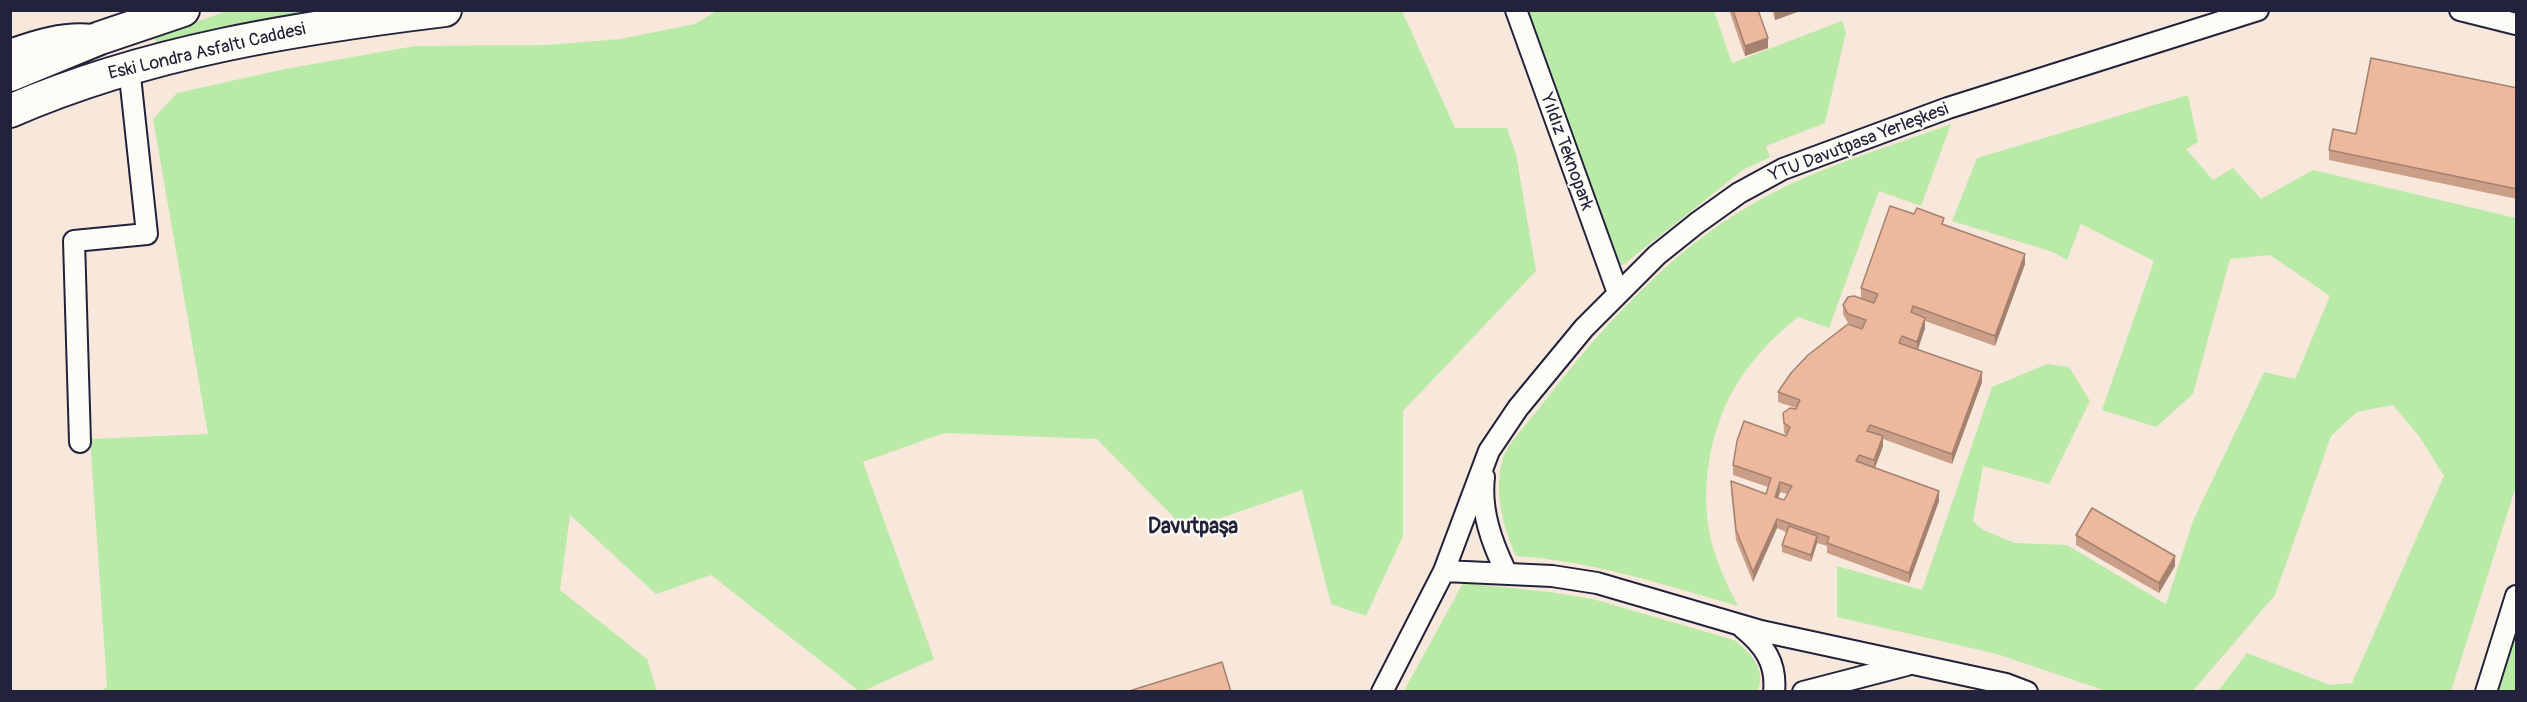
<!DOCTYPE html>
<html>
<head>
<meta charset="utf-8">
<style>
  body { margin:0 }
  #map { position:relative; width:2527px; height:702px; overflow:hidden; background:#f8e8dc; font-family:Pangolin,sans-serif }
  canvas { display:block }
  .frame { position:absolute; inset:0; border:12px solid #22223b; pointer-events:none }
</style>
</head>
<body>
<div id="map">
<canvas width="2527" height="702"></canvas>
<div class="frame"></div>
</div>
<script>
const c = document.querySelector('canvas').getContext('2d');
c.lineJoin = 'round';
function paint(path, color) { c.fillStyle = color; c.fill(path, 'evenodd'); }
function trace(path, color, width, dash) { c.strokeStyle = color; c.lineWidth = width; c.lineCap = dash ? 'butt' : 'round'; c.setLineDash(dash || []); c.stroke(path); }
function label(font, color, halo, rows, align = 'center') {
  c.font = font + ' Pangolin,sans-serif'; c.lineWidth = 4.5; c.setLineDash([]); c.textBaseline = 'middle'; c.strokeStyle = halo; c.fillStyle = color; for (const [text, x, y, turn = 0] of rows) {
    c.save(); c.translate(x, y); c.rotate((+turn || 0) * Math.PI / 180); c.textAlign = isNaN(turn) ? turn : align; if (halo) c.strokeText(text, 0, 0); c.fillText(text, 0, 0); c.restore();
  }
}
const green = new Path2D(`
  M718 10 1402 11 1455 128H1507L1516 154 1536 271 1403 411V536L1366 616 1331 604 1302 490 1186 530 1097 439 944 433 863 462 934 659 863 691H859L711 575 656 594 570 515 560 590 647 659 657 691H102L107 686 90 439 208 434 153 119 177 93 285 69 415 46 547 45 620 39 695 24Z
  M227 11H320L276 19 158 49 154 37Z
  M1524 11H1714L1732 63 1842 21 1846 32 1825 123 1766 146 1770 157 1743 170 1623 265 1612 261Z
  M2188 95 2198 142 2186 149 2213 180 2233 168 2261 199 2313 170 2516 218V486L2451 691H2218L2247 653 2330 685 2352 683 2444 476 2419 436 2393 405 2357 412 2331 436 2275 595 2193 691H2106L1997 654 1837 617V566L1922 590 1992 387 2047 364 2069 367 2090 401 2049 484 1983 466 1973 521 1983 530 2015 543 2067 545 2166 604 2193 521 2264 372 2295 379 2330 296 2270 255 2230 259 2193 394 2156 427 2102 410 2154 261 2081 224 2067 260 2053 252 1952 221 1977 158Z
  M1951 124 1921 206 1879 191 1829 328 1798 317C1777 334 1758 353 1742 376 1710 422 1697 494 1713 547 1719 568 1728 587 1738 606 1664 585 1593 561 1516 556 1503 527 1493 490 1503 458 1508 443 1530 420 1540 407 1598 332 1666 254 1749 206 1811 169 1883 149 1951 124Z
  M1463 583 1550 592 1593 599 1734 640C1751 653 1766 668 1758 691H1404Z
  M2516 623V691H2495Z`);
const minor = new Path2D(`
  M1516 10 1618 293
  M2460 10 2516 24
  M80 442 74 241 147 234 129 67
  M1484 477C1480 511 1492 543 1506 572
  M1444 571 1552 576 1597 583 1761 631 2006 684 2027 692
  M1743 628C1764 645 1777 663 1774 692
  M1382 692 1444 571 1489 451 1518 408 1584 328 1657 255 1697 223 1739 193 1783 169 1948 108 2258 10
  M1803 692 1907 665
  M2486 692 2516 596`);
const tertiary = new Path2D(`
  M10 52C37 42 64 34 92 37`);
const primary = new Path2D(`
  M10 75 100 38 183 10
  M10 111C148 51 297 28 445 10`);
const wall = new Path2D(`
  M1729 10H1758L1768 48 1745 56Z
  M1772 10H1803L1775 20Z
  M2517 88V199L2329 160V150L2356 134Z
  M1944 225 2025 264 1995 346 1925 321V328L1918 349 1982 382 1952 464 1883 439V446L1875 468 1939 501 1909 583 1827 553V546L1817 543 1811 562 1782 552V545L1786 532 1777 528 1753 582 1736 540 1731 491V481L1766 494 1768 487 1733 475V465L1786 436 1787 435 1784 433 1783 413 1796 408 1778 402V392L1862 329 1848 323 1843 314V305L1874 303 1861 298V288ZM1780 492 1787 494 1784 500 1778 498Z
  M2076 535 2175 566 2159 593 2076 545Z`);
const shadedWall = new Path2D(`
  M1775 10H1803L1775 20Z
  M1768 38V48L1745 56V46Z
  M2025 254V264L1995 346V336Z
  M1925 318V328L1917 352V342Z
  M1982 372V382L1952 464V454Z
  M1883 436V446L1874 470V460Z
  M1780 482V492L1775 507V497Z
  M1939 491V501L1909 583V573Z
  M1777 519V528L1753 582V572Z
  M1817 536V543L1811 562V555Z
  M2175 556V566L2159 593V583Z`);
const building = new Path2D(`
  M1733 10H1758L1768 38 1745 46Z
  M2371 58 2517 88V189L2329 150 2333 129 2356 134Z
  M1890 206 1914 214 1917 208 1944 218 1942 224 2025 254 1995 336 1913 306 1911 312 1925 318 1917 342 1902 336 1899 343 1982 372 1952 454 1870 425 1867 431 1883 436 1874 460 1859 455 1856 461 1939 491 1909 573 1827 543 1829 537 1777 519 1753 572 1736 530 1731 481 1766 494 1771 478 1733 465 1737 441 1744 421 1786 436 1790 427 1784 423 1783 413 1790 408 1796 409 1800 400 1778 392 1791 373 1808 355 1848 324 1862 329 1866 320 1848 314 1843 305 1848 297 1854 296 1874 303 1878 294 1861 288ZM1780 482 1792 486 1784 500 1775 497Z
  M2092 508 2175 556 2159 583 2076 535Z
  M1789 526 1817 536 1811 555 1782 545Z
  M1222 662 1231 692H1126Z`);
const streetNames = [
  ["Eski Londra Asfaltı Caddesi",207,52,-13],
  ["YTU Davutpasa Yerleşkesi",1859,143,-21],
  ["Yıldız Teknopark",1566,152,70]
];
const quarterNames = [
  ["Davutpaşa",1193,528]
];
paint(green, '#baeaa8');
trace(minor, '#22223b', 24);
trace(tertiary, '#22223b', 28);
trace(primary, '#22223b', 36);
trace(minor, '#fdfcf7', 20);
trace(tertiary, '#fdfcf7', 24);
trace(primary, '#fdfcf7', 32);
paint(wall, '#cb9e88');
paint(shadedWall, '#a5816f');
paint(building, '#ecb89e');
trace(building, '#a5816f', 1.5);
label('18px', '#22223b', '#fdfcf7', streetNames);
label('bold 21px', '#22223b', '#fdfcf7', quarterNames);
</script>
</body>
</html>
